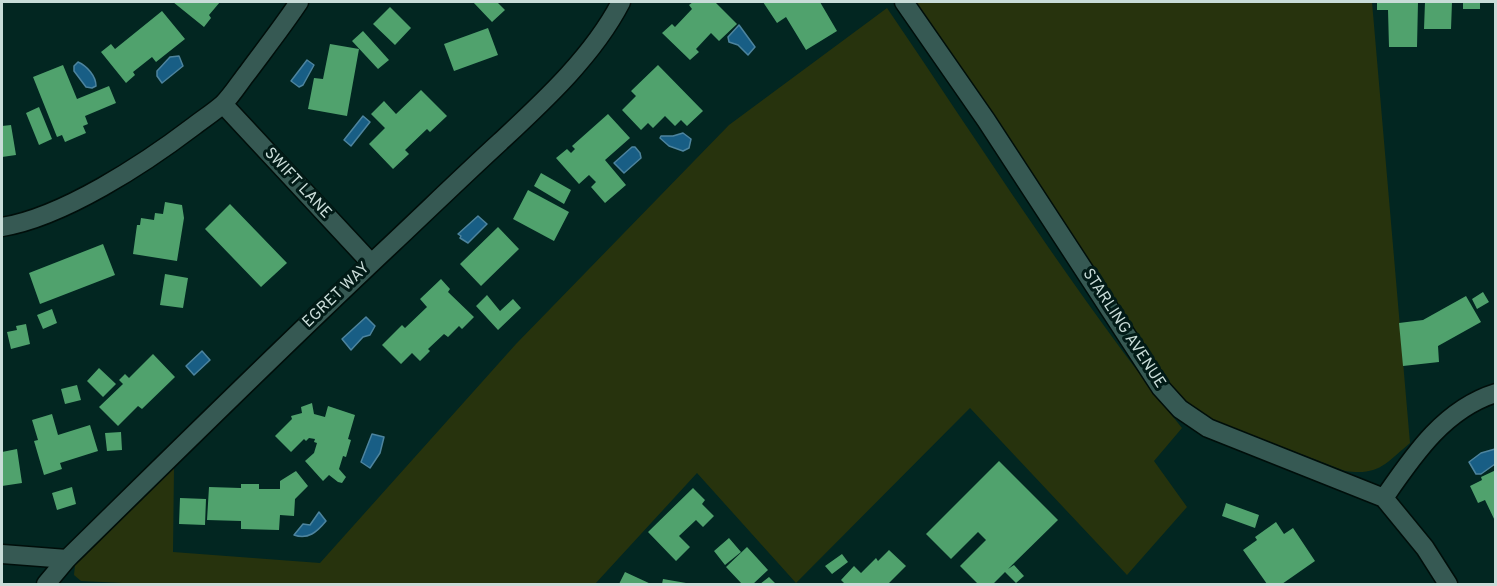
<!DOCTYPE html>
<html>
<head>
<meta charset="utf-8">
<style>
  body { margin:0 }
  #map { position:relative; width:1497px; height:586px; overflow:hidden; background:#022621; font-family:Overpass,sans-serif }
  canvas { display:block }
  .frame { position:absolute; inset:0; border:3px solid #c9dcd8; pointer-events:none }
</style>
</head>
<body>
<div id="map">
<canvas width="1497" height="586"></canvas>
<div class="frame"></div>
</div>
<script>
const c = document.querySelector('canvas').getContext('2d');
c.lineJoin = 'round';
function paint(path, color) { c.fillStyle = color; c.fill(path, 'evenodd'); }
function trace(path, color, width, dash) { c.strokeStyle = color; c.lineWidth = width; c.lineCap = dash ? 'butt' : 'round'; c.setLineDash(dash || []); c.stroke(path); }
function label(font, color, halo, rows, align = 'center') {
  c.font = font + ' Overpass,sans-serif'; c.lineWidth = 6; c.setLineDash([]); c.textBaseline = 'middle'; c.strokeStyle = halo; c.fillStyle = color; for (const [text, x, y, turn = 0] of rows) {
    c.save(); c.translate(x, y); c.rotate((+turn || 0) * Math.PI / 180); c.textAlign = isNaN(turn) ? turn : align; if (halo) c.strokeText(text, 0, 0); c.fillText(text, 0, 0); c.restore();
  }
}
const green = new Path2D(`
  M909 2H1372L1410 443C1386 463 1379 476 1345 471L1213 420 1190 406 1171 389Z
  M887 8C983 149 1075 295 1182 428L1154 461 1187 507 1127 575 970 408 796 583 697 473 595 584H123L122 583 81 581 74 575 75 565 174 468 173 552 320 563 516 344 729 125Z`);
const water = new Path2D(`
  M739 25 755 47 748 55 738 45 729 42 728 37Z
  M179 56 183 66 162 83 157 76V71L170 57Z
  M307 60 314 65 303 85 299 87 291 81Z
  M78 62C87 66 96 76 96 86L92 88 86 87 74 71V66Z
  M363 116 370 122 351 146 344 140Z
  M683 133 691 139 689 148 683 151 669 146 660 138 661 136H673Z
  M632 147H635L640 153 641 158 624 173 614 163Z
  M478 216 487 224 468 243 460 238 461 236 458 234Z
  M366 317 375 326 370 335 363 337 351 350 342 339Z
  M202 351 210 360 194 375 186 366Z
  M372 434 384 437 380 453 370 468 361 462Z
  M1495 449V464L1481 474H1476L1469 462 1481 453Z
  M319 512 326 521C317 532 308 540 294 535L303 524 310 525Z`);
const building = new Path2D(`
  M173 2H220L209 15 211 18 204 27Z
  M473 2H497L505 10 492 22Z
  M693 2H715L737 24 719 41 711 33 696 49 699 52 690 60 662 33 672 24 675 27 692 9 689 5Z
  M763 2H820L837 31 806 50 786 17 777 23Z
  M1377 2H1418L1417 47H1389L1388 10H1377Z
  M1425 2H1452L1451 29H1424Z
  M1463 2H1480V9H1463Z
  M390 7 411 28 395 45 373 24Z
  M162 11 185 39 156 62 152 57 133 72 135 75 126 83 101 52 111 44 115 49Z
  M488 28 498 55 454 71 444 44Z
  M363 31 389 60 378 69 352 41Z
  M330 44 359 49 347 116 308 109 314 78 323 79Z
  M63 65 77 99 109 86 116 103 85 116 88 124 83 126 86 133 65 142 62 135 57 137 33 77Z
  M658 65 703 111 687 126 681 120 675 126 665 116 653 128 648 123 641 130 622 110 636 96 631 91Z
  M421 90 447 116 430 132 427 129 405 150 409 154 393 169 369 144 385 128 371 114 384 101 396 114Z
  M39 107 52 139 39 145 26 113Z
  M608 114 630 138 605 160 626 185 605 203 591 187 596 182 589 175 579 184 556 158 567 149 571 153 575 149 572 146Z
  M11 125 16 155 2 157V126Z
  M541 173 571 190 564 204 534 186Z
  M528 190 569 212 554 241 513 219Z
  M165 202 182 205 184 218 177 261 133 254 137 225H140L141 218 154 220 155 213 163 214Z
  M230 204 287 263 261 287 205 229Z
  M498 227 519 249 481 286 460 264Z
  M103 244 115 275 40 304 29 273Z
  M165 274 188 278 183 308 160 305Z
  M441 279 450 289 448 292 474 317 462 329 459 326 448 337 444 334 428 349 430 351 420 361 412 353 401 364 382 345 402 325 405 328 427 307 420 299Z
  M1483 292 1489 302 1477 309 1472 299Z
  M487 295 500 311 513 299 521 308 498 330 476 306Z
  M1466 296 1481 322 1438 346 1439 362 1403 366 1399 323 1423 320Z
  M52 309 57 323 43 329 37 315Z
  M26 324 30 344 11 349 7 332 17 330 16 326Z
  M153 354 175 377 142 409 138 406 118 426 99 407 123 384 119 380 125 374 129 378Z
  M99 368 116 384 103 397 87 381Z
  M77 385 81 400 65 404 61 389Z
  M312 403 314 414 325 417 328 406 355 415 348 439 351 440 346 457 343 456 339 469 346 477 342 483 338 482 329 475 323 481 305 461 314 453 317 443 314 442 315 439 309 438 306 441 304 439 291 452 275 436 292 419 291 416 302 413 301 407Z
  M52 414 58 435 90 425 98 451 60 463 62 469 44 475 34 441 38 440 32 420Z
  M121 432 122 450 107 451 105 433Z
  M17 449 22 483 2 486V452Z
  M999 461 1058 520 1008 569 1014 565 1024 576 1016 583 1005 572 993 584H978L960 566 986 540 978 532 951 559 926 534Z
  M1496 470V523L1485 500 1478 503 1470 486 1482 480 1481 477Z
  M296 471 308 486 295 499 294 516 280 515 279 530 241 529V521L207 520 209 487 241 488V484H259V489H280V481Z
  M72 487 76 504 57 510 52 493Z
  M693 488 705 500 702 504 714 516 703 527 696 520 679 536 690 547 676 561 648 532Z
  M180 498 206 499 205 525 179 524Z
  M1226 503 1259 515 1255 528 1222 516Z
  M1276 522 1284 534 1293 528 1315 561 1282 584H1267L1243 550 1257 540 1255 537Z
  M729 538 741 552 725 565 714 551Z
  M747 547 768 570 753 584H742L726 567Z
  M889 550 906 566 888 584H845L841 580 854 566 861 573 876 558 878 561Z
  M842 554 848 562 832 574 825 566Z
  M625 572 651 584H619Z
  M769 577 776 584H760Z
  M663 579 686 583V584H662Z`);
const minor = new Path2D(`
  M904 2 986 120 1161 388 1180 409 1208 428 1384 498 1425 548 1448 584
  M223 104 371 263
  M2 227C63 217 144 164 194 126 203 119 214 112 223 104 232 95 240 82 248 72 265 49 283 26 299 2
  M1384 498C1413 456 1444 409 1496 393
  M2 554 67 559
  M46 584 67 559C175 453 283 346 394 242 429 209 464 175 500 142 544 101 593 56 621 2`);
const streetNames = [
  ["SWIFT LANE",297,184,47],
  ["EGRET WAY",337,296,-44],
  ["STARLING AVENUE",1123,329,57]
];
paint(green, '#27330d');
paint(water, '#185e85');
trace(water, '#4d849e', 1.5);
paint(building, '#50a26d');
trace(minor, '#000e0a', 21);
trace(minor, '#365953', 18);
label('16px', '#c9dcd8', '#021b17', streetNames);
</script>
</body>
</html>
